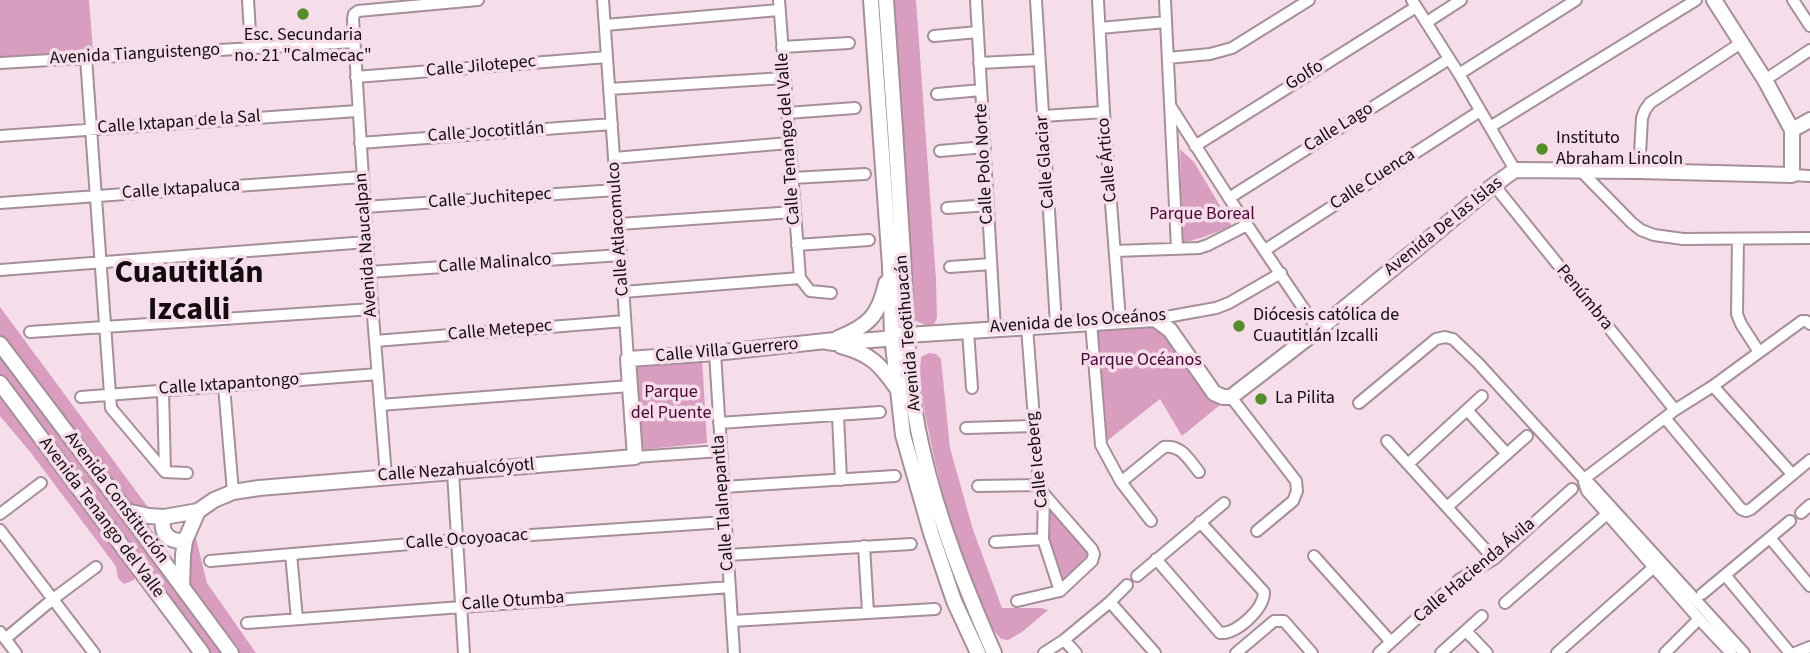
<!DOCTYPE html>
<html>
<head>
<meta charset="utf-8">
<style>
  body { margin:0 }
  canvas { display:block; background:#f5ddea }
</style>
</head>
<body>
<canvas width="1810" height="653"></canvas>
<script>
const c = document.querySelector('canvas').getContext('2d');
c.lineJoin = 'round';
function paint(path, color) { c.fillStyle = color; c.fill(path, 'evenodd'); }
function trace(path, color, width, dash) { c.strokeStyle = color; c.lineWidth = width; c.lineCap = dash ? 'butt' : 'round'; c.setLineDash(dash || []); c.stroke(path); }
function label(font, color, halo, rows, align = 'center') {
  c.font = font + ' "Source Sans 3",sans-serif'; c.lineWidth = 7; c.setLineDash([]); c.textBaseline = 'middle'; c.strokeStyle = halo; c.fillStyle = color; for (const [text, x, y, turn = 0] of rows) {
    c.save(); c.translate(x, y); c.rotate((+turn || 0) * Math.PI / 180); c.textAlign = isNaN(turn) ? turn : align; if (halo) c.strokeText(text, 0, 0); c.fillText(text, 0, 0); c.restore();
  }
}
const green = new Path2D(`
  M0 0H89L93 51 86 57 0 60Z
  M888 0H916L936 280 937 318 934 324 928 326 916 321 912 313Z
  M1180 149 1194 162 1232 226 1204 237 1182 243Z
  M0 307 153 514 127 507 0 339Z
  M1163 317 1226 400 1182 436 1160 399 1103 444 1092 322Z
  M0 345 230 653H202L0 382Z
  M929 353 936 354 941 359 950 448 973 530 1002 608H1041L1048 610 1022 632 1008 640 1001 639 992 628C963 565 942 501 929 433 924 409 918 382 921 357Z
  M702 357 707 443 639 450 634 363Z
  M0 393 135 576 134 580 124 584 118 578 116 567 112 561 31 453 0 416Z
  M1047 503 1092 549V561L1061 585 1047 537Z
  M191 539H196L207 583 256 653H234L185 587Z`);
const street = new Path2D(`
  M248 0 251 48
  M603 0 628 359
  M779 0 800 278
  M976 0 995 329
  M1036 0 1056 324
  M1098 0 1104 112 1120 320
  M1165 0 1177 248
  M1412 0 1459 74 1515 170
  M1793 0 1810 26
  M1427 22 1461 0
  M605 25 779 10
  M1100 28 1166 22
  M934 36 978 32
  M782 47 849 43
  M86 58 111 408 165 472
  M1168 58 1210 54 1232 48 1309 0
  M0 63 354 42
  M979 63 1039 60
  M1459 74 1576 0
  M356 77 607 57
  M1765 80 1810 50
  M609 89 784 78
  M937 94 981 90
  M1171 107 1229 198 1318 330
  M787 113 855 108
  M1043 116 1104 112
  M1490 127 1696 0
  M0 136 357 111
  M360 143 612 124
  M1195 146 1416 7
  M940 151 984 147
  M614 158 789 143
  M1581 171 1632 223 1641 230 1654 235 1683 239 1810 238
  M1639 171 1642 118 1645 110 1650 103 1741 43
  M1792 175 1810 176
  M792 178 865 174
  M1494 185 1675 410
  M1229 198 1449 59
  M0 203 362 177
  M364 207 616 190
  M947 208 988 205
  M619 224 794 212
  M1738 239 1737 314 1741 324 1759 352
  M797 245 869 240
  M1265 250 1480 111
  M1115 251 1199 248 1208 245 1247 225
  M950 267 991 264
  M0 270 367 242
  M369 272 621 255
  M800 278 810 291 831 293
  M623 292 800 278
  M1155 319 1216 308 1229 303 1281 273
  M1091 322 1101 445 1121 482 1151 521
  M1027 327 1039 485 1044 494 1043 539 1060 591
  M968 331 972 388
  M30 332 372 309
  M375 341 625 321
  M715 353 734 653
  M224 386 233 492
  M1713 386 1792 474
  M163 390 165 472
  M81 397 378 374
  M1231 397 1296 481 1297 491 1293 501 1257 531
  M1359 403 1436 339 1445 337 1453 339 1478 363 1584 479 1592 486 1744 653
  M380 405 630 386
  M1467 410 1507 454
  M838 416 841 480
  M1665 418 1741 509 1746 511 1751 509 1810 460
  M719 423 880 412
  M966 428 1034 426
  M1387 441 1494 559
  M635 457 720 451
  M1408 464 1482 396
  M165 472 187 473
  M453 472 464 653
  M386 476 367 242 353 19 354 14 358 11 478 0
  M1584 479 1675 410 1713 386 1802 321H1806L1810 324
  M1121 482 1164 447C1181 444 1189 460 1199 472
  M1584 482 1587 491 1699 619 1731 653
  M978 486 1039 485
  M723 487 895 476
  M1447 507 1527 436
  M1801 513 1810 505
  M0 514 41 483
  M0 530 94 653
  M1770 538 1810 586
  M995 542 1043 539
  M864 546 868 612
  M291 554 297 619
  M728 555 911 544
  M1314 556 1391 642
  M1156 559 1220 633C1237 634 1264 609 1264 592L1200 522
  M210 561 457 540 725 522
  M1725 575 1790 653
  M1137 576 1224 503
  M1702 594 1790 521
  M1017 601 1060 591 1092 561 1094 554 1092 549 1044 494
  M1110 602 1127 585
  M1505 603 1607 514
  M732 621 935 609
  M247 623 730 587
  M1466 631 1487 653
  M0 632 16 653
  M5 639 53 599 96 567
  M1064 640 1076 653
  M1044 653 1064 640 1110 602 1155 653
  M1236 653 1274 621H1284L1312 653
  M1379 653 1460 579 1494 559 1572 489
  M1441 653 1482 616
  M1557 653 1654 567
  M1665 653 1699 619
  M1795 653 1810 647`);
const secondary = new Path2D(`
  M871 0 890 266 892 336 903 435 931 533 954 601 978 653
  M886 0C892 85 898 169 903 254 906 319 907 385 922 448 938 519 965 587 994 653
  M1792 130 1810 120
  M838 338C868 326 879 316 886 283
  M827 342 834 343 884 339 892 336 907 335 1155 319 1170 330 1214 393 1223 397H1231L1318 330 1494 185 1515 170 1639 171 1792 175V130L1765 80 1714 0
  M0 344 126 511 231 653
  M841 346C870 354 879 363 896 387
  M0 383 202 653
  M126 511 149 516 164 517 198 511 214 500 233 492 259 488 635 457 628 359 715 353 835 340
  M164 517C159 533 169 542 185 541
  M182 587 183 555 185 541 198 511`);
const markers = [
  [303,14,7,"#558d28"],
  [1542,149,7,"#558d28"],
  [1239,326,7,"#558d28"],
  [1261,399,7,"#558d28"]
];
const poiNames = [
  ["Esc. Secundaria",303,36,"center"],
  ["no. 21 \"Calmecac\"",303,57,"center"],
  ["Instituto",1556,139],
  ["Abraham Lincoln",1556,160],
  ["Diócesis católica de",1253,316],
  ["Cuautitlán Izcalli",1253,337],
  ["La Pilita",1275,399]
];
const streetNames = [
  ["Avenida Tianguistengo",135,55,-3],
  ["Calle Jilotepec",481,67,-5],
  ["Golfo",1305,76,-32],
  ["Calle Ixtapan de la Sal",179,123,-4],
  ["Calle Lago",1339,128,-32],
  ["Calle Jocotitlán",486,133,-4],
  ["Calle Tenango del Valle",789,139,-94],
  ["Calle Ártico",1108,160,-95],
  ["Calle Glaciar",1046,162,-94],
  ["Calle Polo Norte",985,164,-93],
  ["Calle Cuenca",1373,180,-33],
  ["Calle Ixtapaluca",181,190,-4],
  ["Calle Juchitepec",490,199,-4],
  ["Avenida De las Islas",1444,227,-39],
  ["Calle Atlacomulco",619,229,-94],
  ["Avenida Naucalpan",367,245,-94],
  ["Calle Malinalco",495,264,-4],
  ["Penúmbra",1584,298,51],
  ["Avenida de los Oceános",1078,322,-4],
  ["Calle Metepec",500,331,-5],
  ["Avenida Teotihuacán",909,333,-95],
  ["Calle Villa Guerrero",727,351,-5],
  ["Calle Ixtapantongo",229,385,-4],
  ["Calle Iceberg",1038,460,-96],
  ["Calle Nezahualcóyotl",456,471,-4],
  ["Avenida Constitución",116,498,53],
  ["Calle Tlalnepantla",724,503,-94],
  ["Avenida Tenango del Valle",101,518,53],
  ["Calle Ocoyoacac",467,540,-4],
  ["Calle Hacienda Ávila",1475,571,-40],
  ["Calle Otumba",513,602,-4]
];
const parkNames = [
  ["Parque Boreal",1202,215],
  ["Parque Océanos",1141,361],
  ["Parque",671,393],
  ["del Puente",671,414]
];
const townNames = [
  ["Cuautitlán",189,275],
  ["Izcalli",189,312]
];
paint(green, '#d99ebf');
trace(street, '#a58f9b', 14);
trace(secondary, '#a58f9b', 18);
trace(street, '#fff', 10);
trace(secondary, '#fff', 14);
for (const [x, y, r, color] of markers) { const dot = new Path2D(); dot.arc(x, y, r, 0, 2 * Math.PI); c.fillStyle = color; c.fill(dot); trace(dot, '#f5ddea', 2.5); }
label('18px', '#140c10', '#f5ddea', poiNames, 'left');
label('18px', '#140c10', '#f5ddea', streetNames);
label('18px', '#4c0837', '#f5ddea', parkNames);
label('bold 32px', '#140c10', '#f5ddea', townNames);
</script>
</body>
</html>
